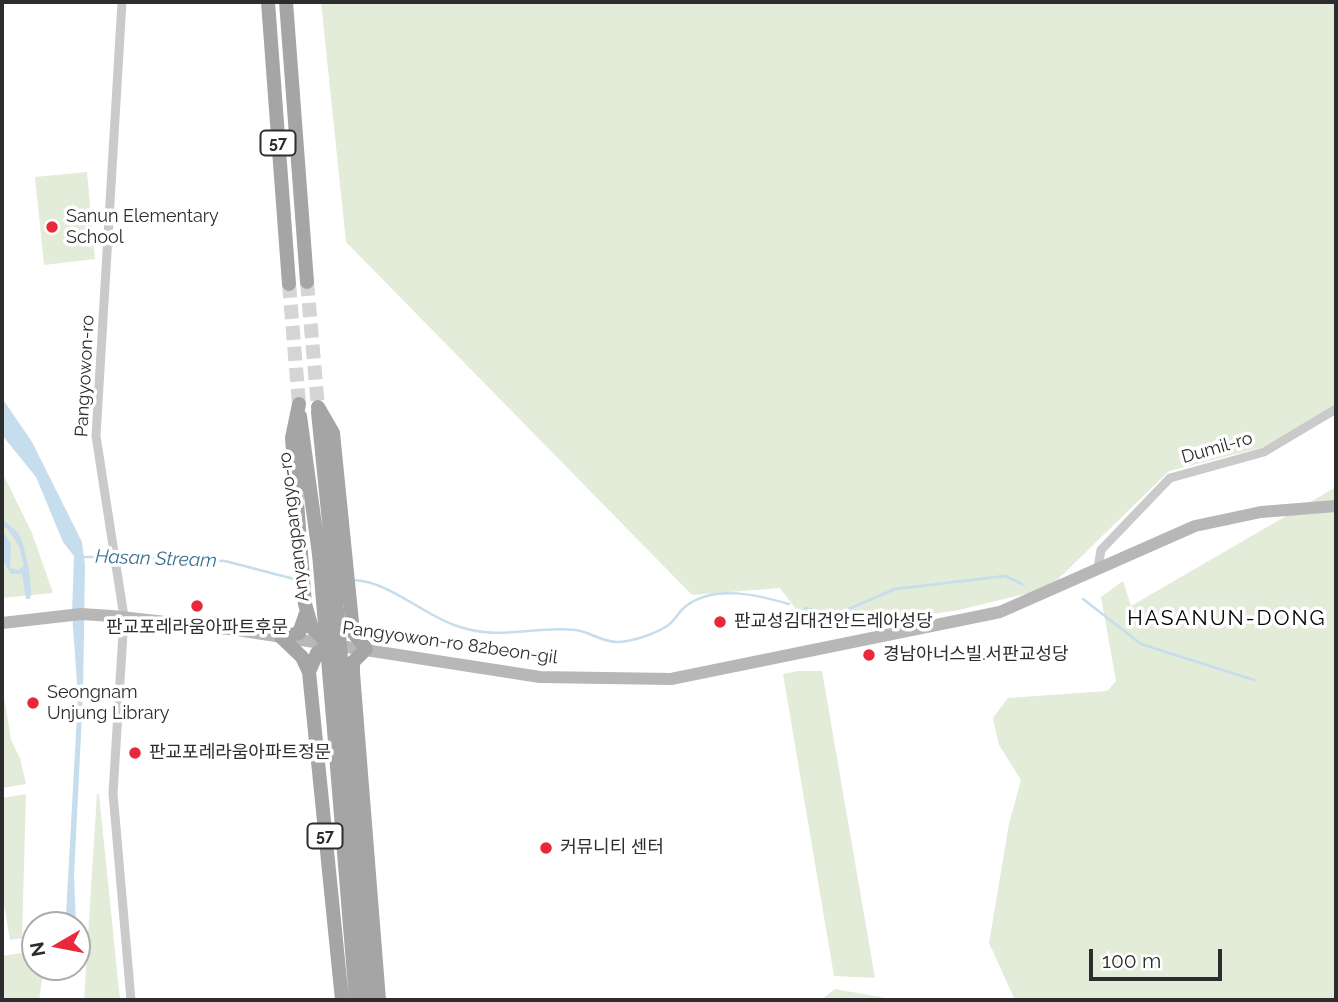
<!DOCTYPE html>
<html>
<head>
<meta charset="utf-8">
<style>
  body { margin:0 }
  #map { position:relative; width:1338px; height:1002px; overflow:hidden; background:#fff; font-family:Raleway,sans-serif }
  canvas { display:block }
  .frame { position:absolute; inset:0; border:4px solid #2d2d2d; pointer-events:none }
  .north { position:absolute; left:21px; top:911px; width:70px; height:70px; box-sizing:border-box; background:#fff; border:2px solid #ababab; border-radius:50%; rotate:260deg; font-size:19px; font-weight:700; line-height:28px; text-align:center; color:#2d2d2d }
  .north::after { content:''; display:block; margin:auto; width:24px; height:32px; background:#e9293b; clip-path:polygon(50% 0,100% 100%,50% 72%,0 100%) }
  .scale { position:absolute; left:1089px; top:949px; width:133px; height:32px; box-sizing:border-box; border:4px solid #2d2d2d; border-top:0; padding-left:9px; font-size:21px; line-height:24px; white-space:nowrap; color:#2d2d2d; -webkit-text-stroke:5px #fff; paint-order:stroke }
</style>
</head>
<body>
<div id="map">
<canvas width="1338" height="1002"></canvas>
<div class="frame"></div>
<div class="north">N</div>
<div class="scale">100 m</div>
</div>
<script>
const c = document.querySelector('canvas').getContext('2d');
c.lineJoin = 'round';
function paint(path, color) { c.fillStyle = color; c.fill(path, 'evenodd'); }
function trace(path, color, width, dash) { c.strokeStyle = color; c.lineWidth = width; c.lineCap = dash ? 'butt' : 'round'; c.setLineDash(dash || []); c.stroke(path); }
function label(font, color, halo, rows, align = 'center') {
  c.font = font + ' Raleway,"Noto Sans KR",sans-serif'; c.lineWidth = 7; c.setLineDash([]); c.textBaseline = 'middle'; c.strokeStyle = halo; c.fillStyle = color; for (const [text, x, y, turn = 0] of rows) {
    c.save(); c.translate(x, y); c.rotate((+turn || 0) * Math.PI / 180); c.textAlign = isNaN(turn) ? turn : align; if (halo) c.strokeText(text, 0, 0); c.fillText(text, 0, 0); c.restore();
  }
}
const green = new Path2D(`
  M321 2H1336V404L1280 443 1169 471 1049 588 959 610 813 632 780 588 692 595 346 242Z
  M87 172 95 259 44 265 35 177Z
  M2 472 32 533 53 593 2 598Z
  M1336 487V1000H1015L989 943 1009 824 1021 780 999 745 993 718 1008 698 1107 691 1116 681 1101 597 1123 581 1131 606Z
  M798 671H822L875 978 834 976 783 674Z
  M2 685 11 740 20 758 26 784 2 788Z
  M26 794 22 938 10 940 2 893V798Z
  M97 794H99L120 1000H84Z
  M35 951V967H44L39 1000H2V956Z
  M835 989 885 998V1000H821Z`);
const water = new Path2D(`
  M2 398 32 442 82 542 85 566 83 695 74 875 76 925H66V915L78 697 72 613 74 556 63 542 36 477 2 435Z
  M2 517C6 525 13 527 18 533 25 543 34 589 30 599H26L22 574H11L2 559V530L11 544 10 568 18 570 24 566 19 546 7 528H2Z`);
const stream = new Path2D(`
  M83 557H111
  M118 557 225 561 298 580
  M353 580C388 581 421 613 454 625 499 642 534 625 576 630 590 632 602 642 617 642 631 642 655 634 667 626 675 621 679 611 686 606 714 584 758 595 789 604
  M1083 599 1141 644 1254 680
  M805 608 837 614 895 589 1005 576 1022 584`);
const primaryTunnel = new Path2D(`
  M307 282 318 407
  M289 284 299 404`);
const street = new Path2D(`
  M122 2 96 436 124 617 113 793 131 1000
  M1098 568 1101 550 1170 478 1264 452 1336 409`);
const secondary = new Path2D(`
  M2 623 81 614 112 616 237 630 540 677 671 679 1000 612 1195 526 1261 512 1336 506`);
const primary = new Path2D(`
  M268 2 289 284
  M286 2 307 282
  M299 404 292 438 305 604 312 628 332 647
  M318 407 333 433 353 632 366 649 353 662V673L379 1000
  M318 412 332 552
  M300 416 319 554
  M281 637 302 657 309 672 342 1000
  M281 637 299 633 306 613
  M309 672 317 653 336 640
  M347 729 369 1000
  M334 730 356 1000`);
const primaryBridge = new Path2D(`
  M332 552 347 729
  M319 554 334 730`);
const markers = [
  [52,227,7,"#e9293b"],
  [197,606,7,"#e9293b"],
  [720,622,7,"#e9293b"],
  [869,655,7,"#e9293b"],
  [33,703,7,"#e9293b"],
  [135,753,7,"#e9293b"],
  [546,848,7,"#e9293b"]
];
const shields = [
  [278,143,35],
  [325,836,35]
];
const shieldNames = [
  ["57",278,143],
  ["57",325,836]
];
const poiNames = [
  ["Sanun Elementary",66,217],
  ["School",66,238],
  ["판교성김대건안드레아성당",734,622],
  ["판교포레라움아파트후문",197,628,"center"],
  ["경남아너스빌.서판교성당",883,655],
  ["Seongnam",47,693],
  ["Unjung Library",47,714],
  ["판교포레라움아파트정문",149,753],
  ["커뮤니티 센터",560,848]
];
const streetNames = [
  ["Pangyowon-ro",85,376,-87],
  ["Dumil-ro",1217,448,-16],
  ["Anyangpangyo-ro",294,527,-97],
  ["Pangyowon-ro 82beon-gil",450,643,8]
];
const waterNames = [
  ["Hasan Stream",156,559,2]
];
const quarterNames = [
  ["HASANUN-DONG",1227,619]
];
paint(green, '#e3ebd9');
paint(water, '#c5ddec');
trace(stream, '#c5ddec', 2.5);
trace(primaryTunnel, '#d5d5d5', 14, [14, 7]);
trace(street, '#cacaca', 9);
trace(secondary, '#b7b7b7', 12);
trace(primary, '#a5a5a5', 14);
trace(primaryBridge, '#a5a5a5', 14);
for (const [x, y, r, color] of markers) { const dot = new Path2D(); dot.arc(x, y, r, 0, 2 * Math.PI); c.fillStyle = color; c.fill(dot); trace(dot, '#fff', 2.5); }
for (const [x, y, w] of shields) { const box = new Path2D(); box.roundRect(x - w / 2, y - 12.5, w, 25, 5); c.fillStyle = '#fff'; c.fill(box); trace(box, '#2d2d2d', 2); }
label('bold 16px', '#2d2d2d', null, shieldNames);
label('18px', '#2d2d2d', '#fff', poiNames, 'left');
label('18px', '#2d2d2d', '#fff', streetNames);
label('italic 19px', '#397090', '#fff', waterNames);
c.letterSpacing = '2px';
label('21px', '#000', '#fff', quarterNames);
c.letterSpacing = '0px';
</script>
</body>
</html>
